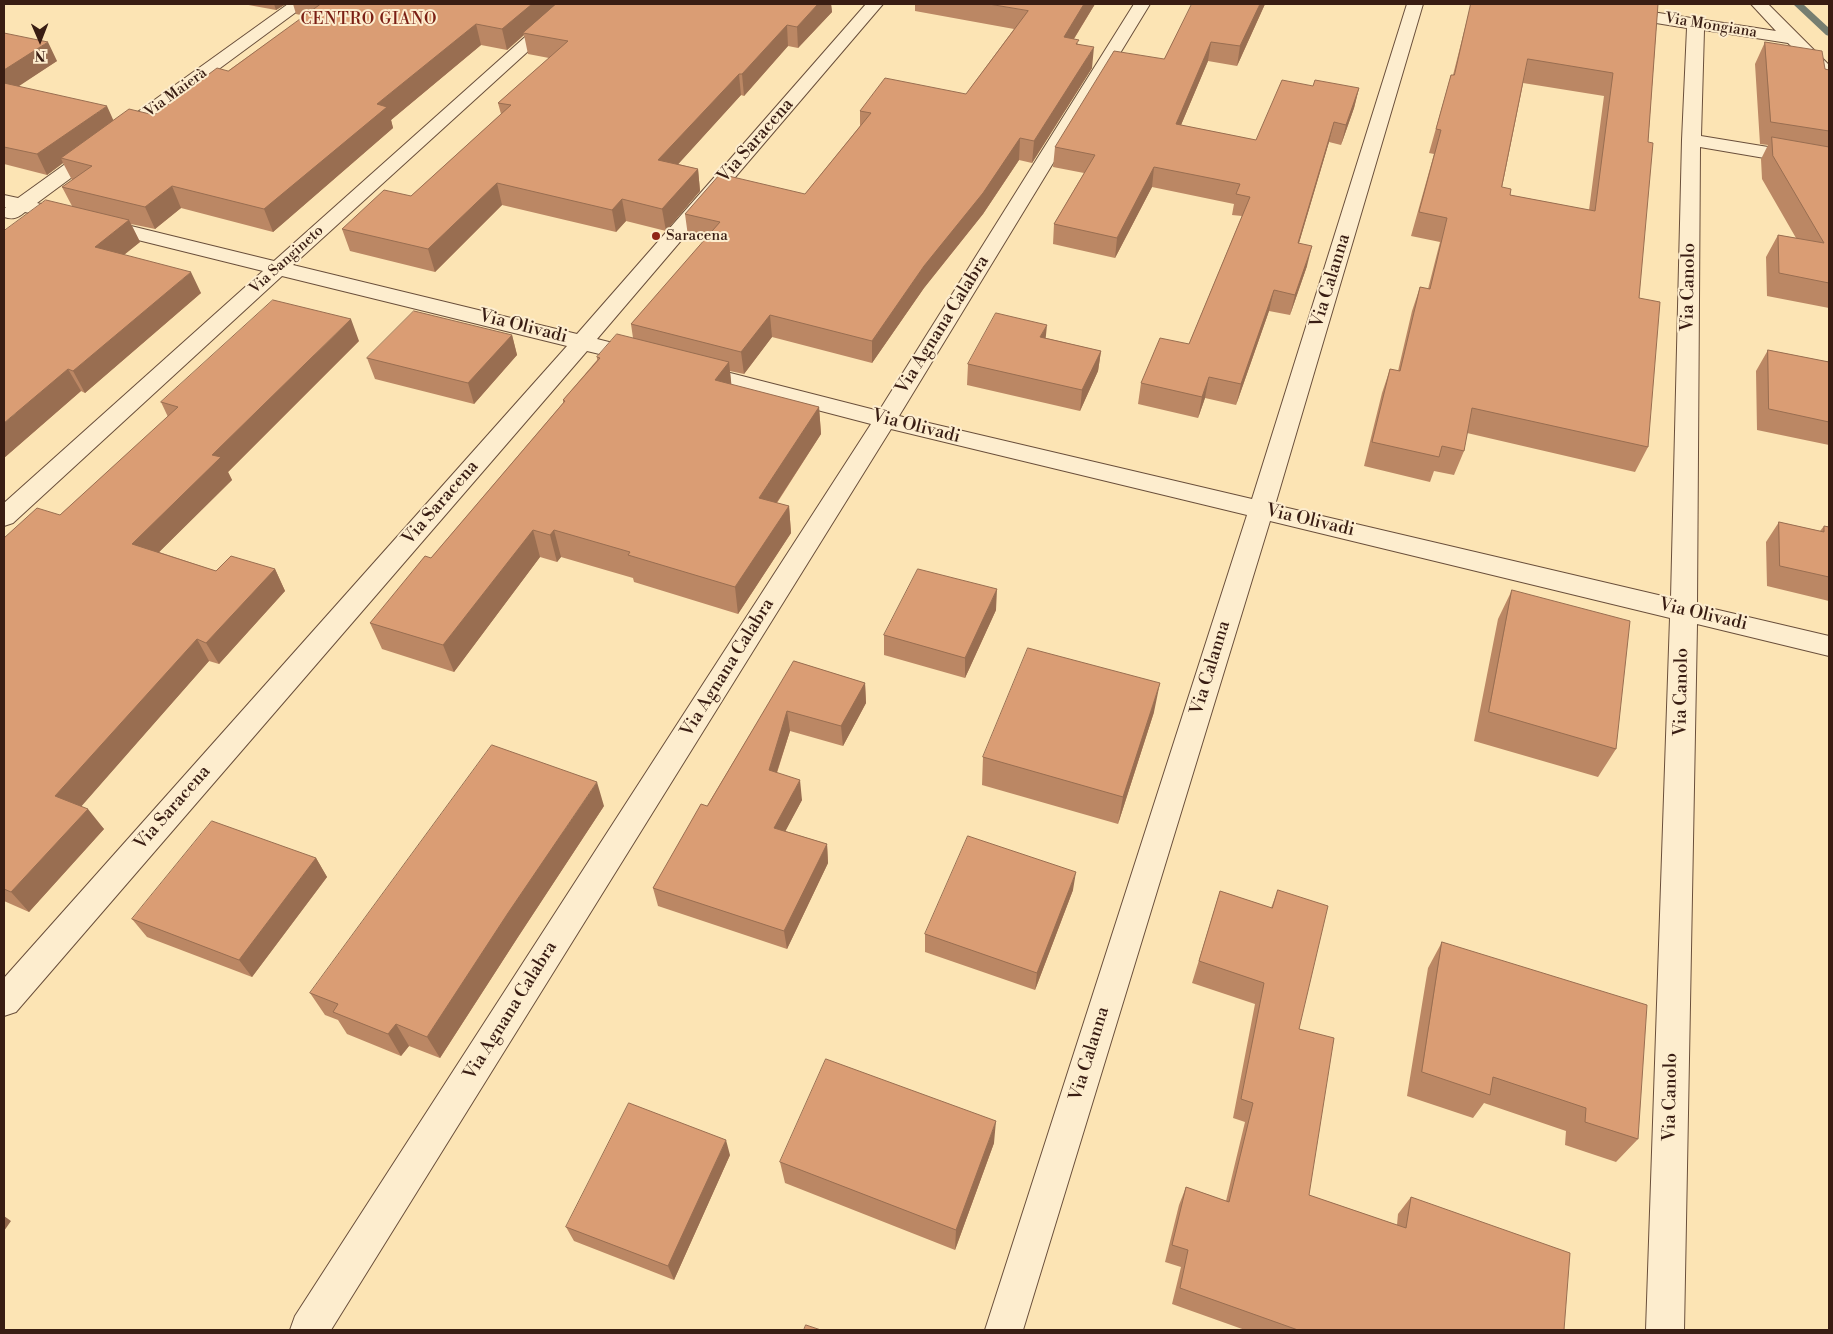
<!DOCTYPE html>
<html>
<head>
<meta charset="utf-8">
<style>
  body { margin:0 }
  #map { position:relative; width:1833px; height:1334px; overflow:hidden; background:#fce4b4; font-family:"Libre Bodoni",serif }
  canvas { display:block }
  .frame { position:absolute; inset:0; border:5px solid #391d13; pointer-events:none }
  .north { position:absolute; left:15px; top:15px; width:50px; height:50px; -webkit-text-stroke:4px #fdedce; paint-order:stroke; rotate:179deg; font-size:14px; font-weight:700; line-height:20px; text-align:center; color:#391d13 }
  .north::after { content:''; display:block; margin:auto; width:18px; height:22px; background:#391d13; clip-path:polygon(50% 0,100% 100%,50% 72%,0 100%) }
</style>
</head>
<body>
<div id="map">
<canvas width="1833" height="1334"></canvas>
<div class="frame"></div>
<div class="north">N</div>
</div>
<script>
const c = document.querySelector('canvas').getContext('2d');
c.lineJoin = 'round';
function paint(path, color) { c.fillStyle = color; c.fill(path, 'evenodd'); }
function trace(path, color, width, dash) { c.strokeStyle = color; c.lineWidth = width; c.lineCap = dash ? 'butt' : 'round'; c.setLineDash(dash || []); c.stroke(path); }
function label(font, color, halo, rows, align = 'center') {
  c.font = font + ' "Libre Bodoni",serif'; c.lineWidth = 4; c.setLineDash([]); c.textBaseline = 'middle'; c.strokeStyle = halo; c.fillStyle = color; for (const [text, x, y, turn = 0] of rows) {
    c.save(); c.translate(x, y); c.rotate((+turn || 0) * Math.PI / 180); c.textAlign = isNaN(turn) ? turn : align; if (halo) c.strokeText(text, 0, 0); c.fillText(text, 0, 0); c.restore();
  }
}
const stream = new Path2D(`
  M1793 4H1803L1829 28V36L1826 35Z`);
const minor = new Path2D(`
  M288 4H307L37 203 274 261 562 4H580L293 265 577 334 866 4H883L597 339 649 352 652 357 649 362 641 364 587 351 16 1012 4 1016V978L567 346 282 276 13 523 4 526V503L263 271 25 212C18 218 13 220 4 217V209L6 207H4V195L18 198Z
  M1134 4H1150L899 416 1252 499 1407 4H1423L1275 505 1671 598 1682 140 1687 28 1569 9 1563 8 1561 4H1600L1776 31 1751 4H1768L1829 65V80L1823 79 1788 43 1704 30 1701 136 1829 157V169L1700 147 1697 605 1829 636V656L1697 624 1684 1330H1646L1670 618 1270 521 1023 1330H985L1247 515 891 429 331 1330H290L295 1316 871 424 687 376 684 371 687 366 695 364 879 411Z`);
const wall = new Path2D(`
  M243 4H286L276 10Z
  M293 4H831L832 12 798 48 788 46 744 96 741 95 678 164 698 169 700 191 666 231 626 221 616 232 502 205 435 272 350 251 342 229 411 196 501 114 498 103 549 58 528 54 524 35 507 50 481 45 391 120 393 128 273 232 181 208 155 229 131 224 140 242 124 255 201 293 85 393 81 391 4 458 72 206 62 187 72 180 63 163 47 175 4 164V33L57 61 18 86 113 120 154 115 228 71 305 16 296 14Z
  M915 4H1095L1074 39 1078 44 1092 68 1032 163 1019 160 983 214 924 288 872 363 772 337 744 374 730 371 731 385 819 407 821 434 777 503 789 506 791 533 738 614 634 582 633 578 561 557 557 562 540 557 454 672 382 649 370 623 431 558 563 403V400L597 360V357L633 338 631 324 705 240 688 236 685 214 805 194 860 126V111L966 94 1014 29 915 11Z
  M1265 4 1237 66 1208 61 1181 125 1256 140 1313 86 1359 88 1354 108 1341 145 1329 142 1299 243 1307 266 1290 315 1269 311 1236 405 1205 398 1198 418 1138 404 1141 383 1189 344 1242 216 1232 215 1234 204 1152 187 1115 258 1053 244 1054 224 1084 173 1053 167 1055 147 1164 59Z
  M1471 4H1658L1648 142 1639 298 1648 447 1635 472 1467 433 1464 451 1454 475 1434 471 1430 482 1364 466 1382 393 1390 369 1398 371 1412 311 1420 287 1428 289 1440 242 1411 236 1434 154 1429 153 1451 75H1453ZM1523 83 1604 96 1589 210 1510 195 1502 187Z
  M1765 42 1825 69 1829 70V308L1767 296 1766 257 1778 235 1796 238 1762 179 1761 159 1768 145 1760 144 1755 64Z
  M512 335 517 355 474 404 375 379 367 358Z
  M1046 338 1101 351 1098 371 1080 411 967 385 968 364Z
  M359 341 228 472 232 480 159 552 216 571 275 569 285 591 219 664 209 661 81 806 104 829 29 912 4 901V538L60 515 168 417 161 402Z
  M1768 350 1829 362V445L1757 430 1756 371Z
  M1779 522 1820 531 1824 526 1829 527V601L1767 586 1766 542Z
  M1512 590 1616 749 1598 777 1474 741 1498 619Z
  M996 610 965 678 884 655V635Z
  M794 661 865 683 866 703 843 746 790 731 777 773 802 800 785 831 827 844 828 863 787 949 658 906 653 888 707 806Z
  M1154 712 1118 824 982 785 983 757Z
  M604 806 518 937 440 1058 409 1046 401 1056 347 1034 338 1020 325 1015 310 993Z
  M316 858 327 877 252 977 147 937 132 919Z
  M1073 890 1035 990 925 952V934Z
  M1278 890 1299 1029 1309 1195 1397 1225 1398 1214 1411 1197 1564 1330H1245L1172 1304 1181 1267 1165 1262 1179 1205 1186 1187 1226 1201 1245 1122 1233 1118 1255 1004 1192 983 1220 891 1271 908Z
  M1442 942 1638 1139 1616 1162 1565 1145 1566 1131 1484 1103 1473 1118 1407 1096 1428 968Z
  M994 1143 955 1250 785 1183 780 1162Z
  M730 1155 674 1280 574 1241 566 1227Z`);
const shadedWall = new Path2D(`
  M274 4H286L276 10Z
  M532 4H559L523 33 524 35 507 50 502 29Z
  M818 4H831L832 12 798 48 797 27Z
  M1084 4H1095L1062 58 1064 37Z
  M1260 4H1265L1237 66 1240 46Z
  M476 24 481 45 391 120 393 128 273 232 264 209 377 104Z
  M787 25 788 46 744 96 742 74Z
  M48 42 57 61 4 96V70Z
  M1211 42 1208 61 1173 144 1176 124Z
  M1094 47 1092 68 1032 163 1034 141Z
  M739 74 741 95 662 182 658 160Z
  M1359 88 1354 108 1341 145 1346 125Z
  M107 106 116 126 61 158 63 163 47 175 37 154Z
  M1334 122 1329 142 1293 263 1298 243Z
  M1020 138 1019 160 983 214 924 288 872 363V341L924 266Z
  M1154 167 1152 187 1115 258 1117 238Z
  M698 169 700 191 666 231 662 209Z
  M497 183 502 205 435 272 428 249Z
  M172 186 181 208 155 229 145 207Z
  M622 199 626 221 616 232 612 210Z
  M129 220 140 242 106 269 95 247Z
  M1312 246 1307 266 1290 315 1295 295Z
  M191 272 201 293 85 393 73 371Z
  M1274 290 1269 311 1236 405 1241 384Z
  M770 315 772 337 744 374 741 352Z
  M351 319 359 341 228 472 232 480 145 566 132 544 212 455Z
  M1047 325 1045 345 1040 337Z
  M512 335 517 355 474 404 468 383Z
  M1101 351 1098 371 1080 411 1082 390Z
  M729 362 732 390 715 380Z
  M68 369 81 391 4 458V423Z
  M1209 377 1205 398 1198 418 1202 397Z
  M819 407 821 434 762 525 759 498Z
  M789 506 791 533 738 614 735 587Z
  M533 530 540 557 454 672 443 645Z
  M554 530 561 557 557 562 550 535Z
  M275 569 285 591 219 664 206 643Z
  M997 589 996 610 965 678V658Z
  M197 639 209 661 72 817 55 796Z
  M865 683 866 703 843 746 841 726Z
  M1160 683 1154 712 1118 824 1123 797Z
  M787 711 790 731 771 790 769 770Z
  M800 780 802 800 777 847 774 828Z
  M597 782 604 806 518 937 440 1058 427 1037 508 913Z
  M88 809 104 829 29 912 11 892Z
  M827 844 828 863 787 949 784 931Z
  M316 858 327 877 252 977 239 960Z
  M1076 872 1073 890 1035 990 1037 973Z
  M396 1024 409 1046 401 1056 388 1034Z
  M996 1121 994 1143 955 1250 956 1230Z
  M726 1140 730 1155 674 1280 668 1266Z
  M4 1216 11 1221 4 1231Z`);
const building = new Path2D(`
  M321 4H532L502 29 476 24 377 104 387 107 264 209 172 186 145 207 62 187 92 166 61 158 129 109 154 115 217 68 228 71Z
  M556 4H818L797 27 787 25 742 74H739L658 160 698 169 662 209 622 199 612 210 497 183 428 249 342 229 384 190 411 196 511 105 498 103 568 41 523 33Z
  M989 4H1084L1064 37 1079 40 1076 44 1094 47 1034 141 1020 138 983 193 924 266 872 341 770 315 741 352 631 324 720 222 685 214 720 174 805 194 871 113 860 111 885 78 966 94 1028 11Z
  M1192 4H1260L1240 46 1211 42 1176 124 1256 140 1282 80 1313 86 1315 80 1359 88 1346 125 1334 122 1298 243 1312 246 1295 295 1274 290 1241 384 1209 377 1202 397 1141 383 1160 338 1189 344 1250 197 1236 194 1240 184 1154 167 1117 238 1054 224 1095 155 1055 147 1114 51 1164 59Z
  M1471 4H1658L1648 142 1653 143 1639 298 1660 302 1648 447 1472 408 1464 451 1442 446 1439 457 1372 442 1390 369 1400 371 1420 287 1430 289 1447 218 1419 212 1441 130 1436 129 1451 75H1454ZM1528 59 1613 73 1595 211 1510 195 1511 189 1502 187Z
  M4 33 48 42 4 70Z
  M1765 42 1822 51 1825 69 1829 70V131L1771 122Z
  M4 83 107 106 37 154 4 147Z
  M1772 137 1829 147V283L1779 273 1778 235 1824 243 1773 156Z
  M46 200 129 220 95 247 191 272 73 371 68 369 4 423V231Z
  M273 300 351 319 212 455 221 457 132 544 216 571 231 556 275 569 206 643 197 639 55 796 88 809 11 892 4 889V538L37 508 60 515 178 407 161 402Z
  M414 311 512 335 468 383 367 358Z
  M996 313 1047 325 1040 337 1101 351 1082 390 968 364Z
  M617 334 729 362 715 380 819 407 759 498 789 506 735 587 628 555 630 552 554 530 550 535 533 530 443 645 370 623 425 556 431 558 565 401 563 400 600 358 597 357Z
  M1768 350 1829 362V422L1769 409Z
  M1779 522 1824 532V526L1829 527V577L1780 566Z
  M918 569 997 589 965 658 884 635Z
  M1512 590 1630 621 1616 749 1489 712Z
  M1028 648 1160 683 1123 797 983 757Z
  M794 661 865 683 841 726 787 711 769 770 800 780 774 828 827 844 784 931 653 888 701 804 707 806Z
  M492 745 597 782 508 913 427 1037 396 1024 388 1034 333 1012 338 1004 310 993Z
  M212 821 316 858 239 960 132 919Z
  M968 836 1076 872 1037 973 925 934Z
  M1278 890 1328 906 1299 1029 1334 1038 1309 1195 1406 1228 1411 1197 1570 1253 1564 1330H1298L1180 1288 1188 1250 1172 1245 1186 1187 1229 1202 1253 1103 1241 1099 1264 983 1199 961 1220 891 1272 908Z
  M1442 942 1647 1005 1638 1139 1585 1122 1586 1108 1493 1077 1490 1095 1422 1072Z
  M826 1059 996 1121 956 1230 780 1162Z
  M629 1103 726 1140 668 1266 566 1227Z
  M806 1325 821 1330H804Z`);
const markers = [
  [656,236,5,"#8f2418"]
];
const farStreetnames = [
  ["Via Mongiana",1711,26,9],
  ["Via Maierà",176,93,-36],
  ["Via Sangineto",287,260,-42]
];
const farPoinames = [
  ["Saracena",666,236]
];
const farQuarternames = [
  ["CENTRO GIANO",369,20]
];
const streetNames = [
  ["Via Saracena",756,141,-49],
  ["Via Calanna",1331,281,-73],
  ["Via Canolo",1689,287,-89],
  ["Via Agnana Calabra",943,325,-58],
  ["Via Olivadi",523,327,14],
  ["Via Olivadi",916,427,14],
  ["Via Saracena",441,503,-49],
  ["Via Olivadi",1310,521,13],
  ["Via Olivadi",1703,615,13],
  ["Via Agnana Calabra",728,668,-58],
  ["Via Calanna",1211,668,-73],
  ["Via Canolo",1682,692,-89],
  ["Via Saracena",173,808,-49],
  ["Via Agnana Calabra",511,1011,-58],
  ["Via Calanna",1090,1054,-73],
  ["Via Canolo",1671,1097,-89]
];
paint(stream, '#767e71');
trace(minor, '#6a4f3b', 2);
paint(minor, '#fdedce');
paint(wall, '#bb8764');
paint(shadedWall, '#996e51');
paint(building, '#da9d74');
trace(building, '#996e51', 1);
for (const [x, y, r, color] of markers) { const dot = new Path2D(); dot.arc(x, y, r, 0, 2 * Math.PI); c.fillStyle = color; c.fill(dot); trace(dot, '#fdedce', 2); }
label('15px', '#391d13', '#fdedce', farStreetnames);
label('15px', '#391d13', '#fdedce', farPoinames, 'left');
c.letterSpacing = '1px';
label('16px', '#7a1f14', '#fdedce', farQuarternames);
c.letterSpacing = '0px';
label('18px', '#391d13', '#fdedce', streetNames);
</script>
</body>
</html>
